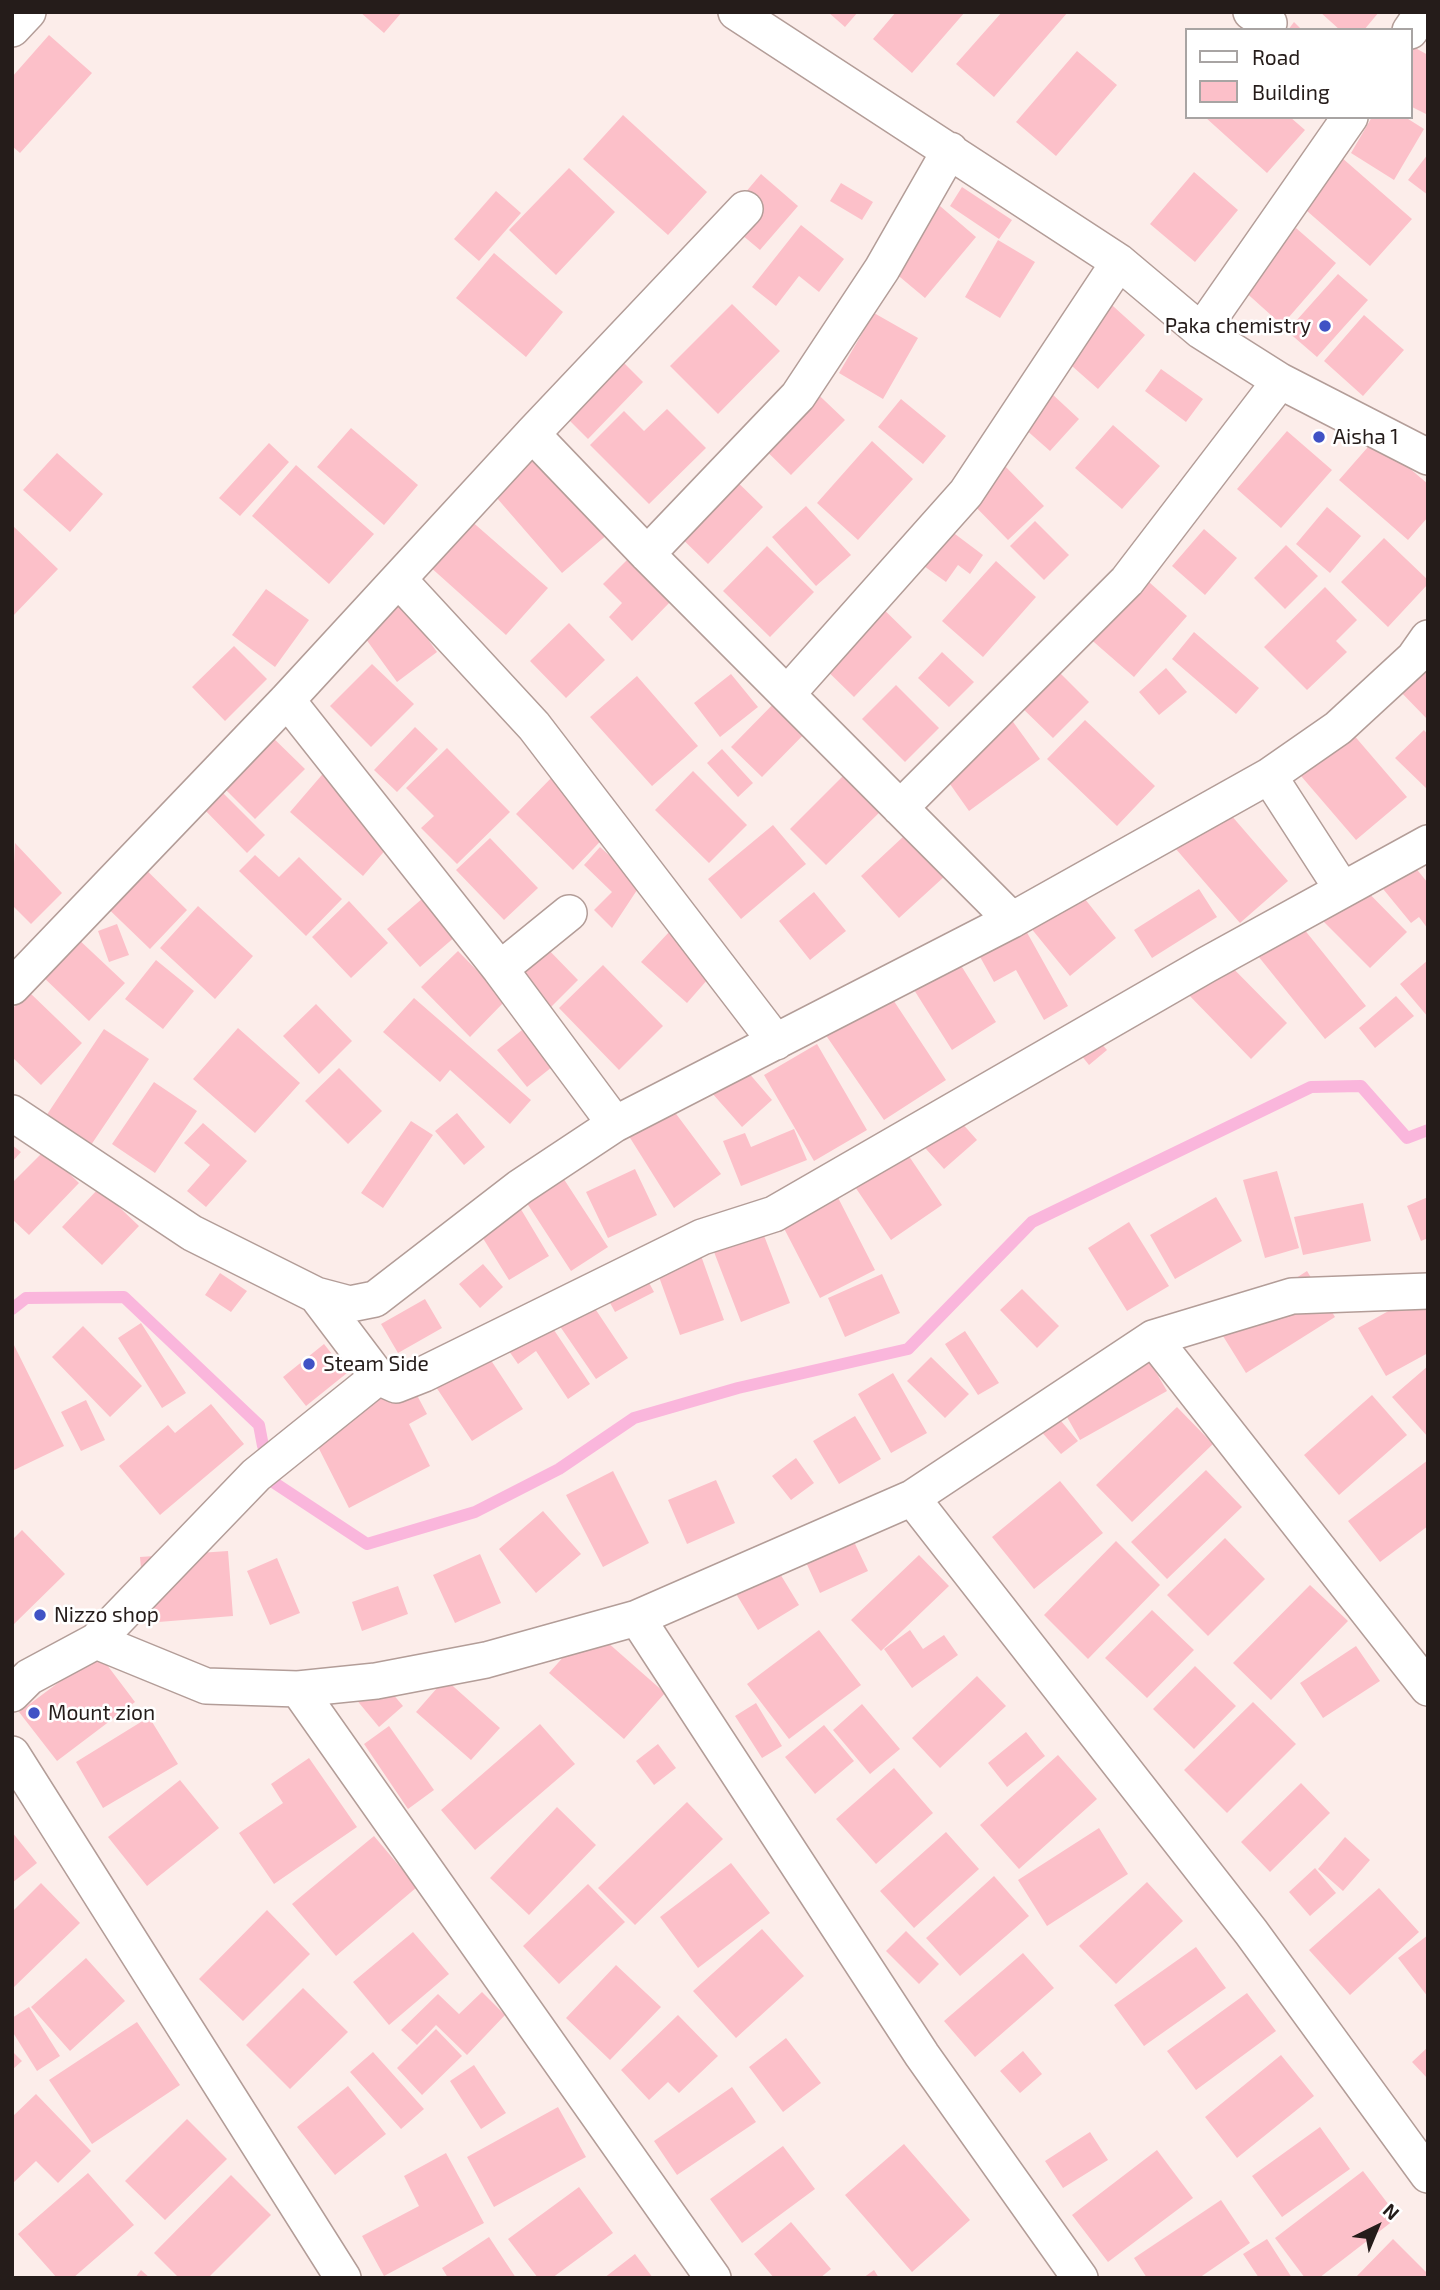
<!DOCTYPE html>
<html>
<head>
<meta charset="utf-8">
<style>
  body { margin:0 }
  #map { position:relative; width:1440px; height:2290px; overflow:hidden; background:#fcedea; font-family:"Exo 2",sans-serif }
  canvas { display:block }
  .frame { position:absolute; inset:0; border:14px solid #251c1a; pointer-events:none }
  .legend { position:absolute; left:1185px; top:28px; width:228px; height:91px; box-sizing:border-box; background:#fff; border:2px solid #a8a4a3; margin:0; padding:9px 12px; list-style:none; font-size:21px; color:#251c1a }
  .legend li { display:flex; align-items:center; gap:14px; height:35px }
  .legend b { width:35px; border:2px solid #a8a4a3 }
  .north { position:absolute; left:1342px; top:2192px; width:70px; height:70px; -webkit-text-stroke:5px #fff; paint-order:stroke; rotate:43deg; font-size:19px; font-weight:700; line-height:28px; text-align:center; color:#251c1a }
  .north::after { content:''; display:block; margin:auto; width:24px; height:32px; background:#251c1a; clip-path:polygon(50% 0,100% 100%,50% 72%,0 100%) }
</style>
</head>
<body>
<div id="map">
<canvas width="1440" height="2290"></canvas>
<div class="frame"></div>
<ul class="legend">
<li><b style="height:9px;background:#fff"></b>Road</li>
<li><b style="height:19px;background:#fcc0c9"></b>Building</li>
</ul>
<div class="north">N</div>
</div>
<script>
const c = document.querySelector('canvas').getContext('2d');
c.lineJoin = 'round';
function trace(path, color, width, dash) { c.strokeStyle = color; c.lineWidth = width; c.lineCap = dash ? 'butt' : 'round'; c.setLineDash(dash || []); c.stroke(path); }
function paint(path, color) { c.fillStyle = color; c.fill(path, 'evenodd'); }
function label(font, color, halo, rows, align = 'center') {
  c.font = font + ' "Exo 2",sans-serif'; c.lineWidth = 5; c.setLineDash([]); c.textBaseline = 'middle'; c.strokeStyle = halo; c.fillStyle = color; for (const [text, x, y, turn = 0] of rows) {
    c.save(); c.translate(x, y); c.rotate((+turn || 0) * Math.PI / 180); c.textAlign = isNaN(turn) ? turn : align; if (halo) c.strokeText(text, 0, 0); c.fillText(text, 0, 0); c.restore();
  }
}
const stream = new Path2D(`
  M12 1309 26 1298 124 1297 259 1425 263 1446
  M267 1478 367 1544 475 1512 559 1469 634 1418 738 1388 908 1349 1032 1222 1311 1087 1361 1086 1407 1138 1428 1130`);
const building = new Path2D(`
  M360 12H402L384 33Z
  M828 12H858L845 27Z
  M896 12H965L912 73 873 39Z
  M1002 12H1068L994 97 956 64Z
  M1320 12H1379L1364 30H1340Z
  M1294 22 1302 30H1288Z
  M49 35 92 73 20 153 12 146V77Z
  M1410 45 1428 55V115L1410 106Z
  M1077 51 1117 85 1056 156 1016 122Z
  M623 115 707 192 668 235 583 159Z
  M1205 117H1290L1305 130 1267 173Z
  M1372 117H1405L1424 129 1394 180 1351 153Z
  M1428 154V195L1408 180Z
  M1341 157 1412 219 1370 266 1299 204Z
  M569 168 615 212 556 275 509 230Z
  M1194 172 1238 210 1195 262 1150 224Z
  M761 174 798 206 760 250 723 219Z
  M841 183 873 202 862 220 830 201Z
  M962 187 1012 220 999 239 950 206Z
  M496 191 521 213 479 261 454 239Z
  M940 206 976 237 925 298 888 267Z
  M801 225 844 259 819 292 799 276 776 306 752 287Z
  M1296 228 1336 263 1282 325 1242 289Z
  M998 240 1035 262 1000 318 965 297Z
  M494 253 563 312 526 357 456 298Z
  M1338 274 1368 300 1317 357 1287 331Z
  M1103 297 1145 335 1098 389 1055 351Z
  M732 304 780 351 718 414 670 366Z
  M874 313 918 338 883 399 839 373Z
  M1364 315 1404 350 1363 396 1324 361Z
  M609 348 643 382 588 439 553 404Z
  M1161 369 1203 399 1186 422 1145 391Z
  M1037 380 1079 419 1050 451 1007 413Z
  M804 381 845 420 791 475 751 436Z
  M901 399 946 436 923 464 878 427Z
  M667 409 706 448 649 504 590 445 624 411 644 431Z
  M1113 425 1160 466 1122 509 1075 468Z
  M351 428 418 485 384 525 317 467Z
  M1287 431 1332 470 1281 528 1237 489Z
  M1375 439 1428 484V517L1408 540 1339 480Z
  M872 441 913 479 858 540 817 503Z
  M528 442 608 534 562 573 483 482Z
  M269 443 289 462 240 516 219 498Z
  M57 453 103 494 70 532 23 490Z
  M1003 464 1044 506 1008 540 967 498Z
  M296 465 374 534 329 584 252 516Z
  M722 467 763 507 708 564 667 524Z
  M806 506 851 555 816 586 772 537Z
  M1327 507 1361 536 1330 573 1296 544Z
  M469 519 548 588 506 635 428 565Z
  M1035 521 1069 555 1044 580 1010 546Z
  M12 525 58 569 12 617Z
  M943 525 983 555 970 574 958 565 946 582 917 561Z
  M1204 529 1237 558 1205 595 1172 566Z
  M1384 538 1428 580V584L1388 627 1341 582Z
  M1286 545 1318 576 1285 609 1254 578Z
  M767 546 814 592 770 637 723 591Z
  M628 559 671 601 632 641 609 617 622 603 603 584Z
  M996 561 1036 597 983 657 942 621Z
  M1140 574 1187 616 1134 677 1087 636Z
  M1325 587 1357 620 1336 641 1347 652 1307 690 1264 647Z
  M266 589 309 620 275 667 232 635Z
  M396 594 437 652 397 682 355 624Z
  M871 597 912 637 854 697 813 657Z
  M569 623 605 660 566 698 530 661Z
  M1194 632 1259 688 1236 714 1172 659Z
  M234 646 267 679 225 721 192 687Z
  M942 652 974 682 949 707 918 678Z
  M1428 656V720L1396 687Z
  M372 664 414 704 371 747 330 706Z
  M1051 664 1089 702 1053 738 1015 701Z
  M1166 668 1187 692 1159 715 1139 692Z
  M731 674 758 707 720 737 694 703Z
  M637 676 698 746 652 786 590 717Z
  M896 685 939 728 905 762 862 719Z
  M784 693 815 723 762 777 731 747Z
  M1003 708 1040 759 969 811 933 760Z
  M1340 719 1407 797 1356 840 1289 762Z
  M1085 720 1155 786 1117 826 1047 759Z
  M415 727 438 749 397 792 374 770Z
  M265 730 305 769 255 819 216 780Z
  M1424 730 1428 735V790L1395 758Z
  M447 748 510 812 457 864 421 828 434 816 406 788Z
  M722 749 753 783 738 797 707 763Z
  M851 768 887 805 826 865 790 829Z
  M327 769 400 833 363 876 290 812Z
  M693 771 747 825 709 863 655 810Z
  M556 773 613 828 573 870 516 814Z
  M214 784 265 835 247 853 197 802Z
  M1218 800 1288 881 1240 923 1169 841Z
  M918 823 957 865 899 918 861 876Z
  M773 825 806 864 741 919 708 879Z
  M490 838 538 888 504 920 456 870Z
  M15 843 62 893 31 924 12 905Z
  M600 847 641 884 612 928 594 910 612 892 584 865Z
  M1400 849 1428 883V929L1419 917 1411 923 1370 873Z
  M255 855 279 877 299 857 342 899 306 936 239 871Z
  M132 856 187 910 150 949 94 895Z
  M1348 872 1407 932 1370 968 1311 909Z
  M1073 884 1116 938 1070 976 1026 922Z
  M1199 889 1217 917 1152 958 1134 930Z
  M430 892 463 930 420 967 387 929Z
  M814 892 846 931 810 960 779 921Z
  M349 901 388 943 351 978 312 937Z
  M198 906 253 956 215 999 160 948Z
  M1015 911 1068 1006 1044 1020 1016 970 994 982 969 937Z
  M1291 913 1366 1006 1325 1039 1250 946Z
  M117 924 129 955 109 962 98 931Z
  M670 931 715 971 687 1003 641 962Z
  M76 937 125 983 89 1021 40 974Z
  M542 943 578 980 548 1010 511 973Z
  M949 946 996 1022 952 1050 904 974Z
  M458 951 506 1000 470 1037 421 987Z
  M1221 956 1287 1023 1251 1059 1185 991Z
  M156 960 194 991 163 1029 125 999Z
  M1428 960V1017L1400 984Z
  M603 965 663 1026 619 1070 559 1008Z
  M886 989 946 1080 884 1120 823 1031Z
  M29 992 82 1043 41 1085 12 1057V1009Z
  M1396 996 1414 1016 1375 1048 1359 1028Z
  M414 998 531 1100 510 1124 450 1070 440 1082 383 1032Z
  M316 1004 352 1041 319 1074 283 1036Z
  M1086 1026 1107 1050 1089 1065 1069 1040Z
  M238 1028 300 1083 255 1133 193 1079Z
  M104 1029 149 1059 91 1145 46 1116Z
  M522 1030 552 1067 527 1087 497 1050Z
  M817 1044 867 1130 814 1161 764 1075Z
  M735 1057 772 1100 742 1127 704 1084Z
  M339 1068 382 1111 348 1144 305 1101Z
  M154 1082 197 1111 155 1173 112 1144Z
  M662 1095 721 1174 674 1208 627 1133Z
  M942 1101 977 1140 944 1169 909 1130Z
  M457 1113 485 1147 464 1165 435 1131Z
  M411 1121 433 1135 383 1208 361 1193Z
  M203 1123 247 1161 206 1207 187 1191 210 1165 184 1143Z
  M794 1129 807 1160 741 1186 723 1141 745 1133 751 1147Z
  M898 1140 942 1205 891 1240 847 1175Z
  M12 1145 21 1152 12 1162Z
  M45 1150 79 1183 29 1235 12 1219V1183Z
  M556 1167 608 1247 571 1271 519 1191Z
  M635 1169 657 1215 608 1238 586 1192Z
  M1277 1171 1299 1248 1265 1258 1243 1180Z
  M829 1180 875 1270 820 1298 774 1209Z
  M507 1186 549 1256 509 1280 466 1211Z
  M99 1188 139 1226 102 1265 62 1227Z
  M1216 1197 1242 1241 1175 1279 1150 1235Z
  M1428 1197V1238L1421 1241 1407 1206Z
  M1363 1203 1371 1241 1303 1255 1294 1217Z
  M758 1220 790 1303 741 1322 709 1239Z
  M1129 1222 1169 1286 1127 1311 1088 1248Z
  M694 1236 724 1320 680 1335 650 1252Z
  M637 1260 654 1292 615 1312 598 1281Z
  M483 1264 503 1287 480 1308 459 1284Z
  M1307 1271 1335 1317 1246 1373 1218 1328Z
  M220 1273 247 1291 231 1312 205 1295Z
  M882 1274 900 1313 845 1337 828 1298Z
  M1022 1289 1059 1326 1037 1348 1000 1310Z
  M1428 1289V1353L1386 1376 1358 1328Z
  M588 1298 628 1358 596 1379 555 1319Z
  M425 1299 442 1328 398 1353 381 1324Z
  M536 1303 590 1384 568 1399 536 1351 518 1364 495 1331Z
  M141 1323 186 1393 162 1408 118 1338Z
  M83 1326 142 1386 110 1417 52 1357Z
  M965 1331 999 1383 978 1395 945 1344Z
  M1136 1338 1167 1391 1080 1440 1050 1387Z
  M477 1339 523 1409 472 1441 426 1372Z
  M12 1341 64 1446 12 1471Z
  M324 1344 347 1373 306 1406 283 1377Z
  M931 1357 969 1394 945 1418 907 1381Z
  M1428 1366V1437L1392 1397Z
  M893 1373 927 1433 891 1453 858 1394Z
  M410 1382 427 1414 409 1424 430 1466 349 1508 311 1433Z
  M1372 1395 1407 1435 1339 1495 1304 1455Z
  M86 1400 105 1440 81 1451 61 1412Z
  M211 1404 244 1444 160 1515 119 1466 168 1425 175 1433Z
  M1177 1407 1213 1444 1132 1522 1096 1485Z
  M1056 1415 1078 1441 1061 1454 1039 1429Z
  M855 1416 881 1459 839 1484 813 1441Z
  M796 1458 814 1483 791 1500 772 1476Z
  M1428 1460V1526L1380 1562 1348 1521Z
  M1206 1470 1242 1507 1167 1579 1131 1542Z
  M613 1471 649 1543 603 1567 566 1495Z
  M716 1480 735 1523 687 1544 668 1500Z
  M1060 1481 1103 1533 1034 1589 992 1537Z
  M543 1511 581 1554 536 1593 499 1549Z
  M846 1525 868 1571 820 1593 799 1547Z
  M22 1530 65 1574 12 1626V1540Z
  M1225 1538 1265 1579 1208 1636 1167 1595Z
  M1116 1541 1160 1585 1088 1659 1044 1615Z
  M228 1551 233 1616 146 1623 140 1557Z
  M480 1554 501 1603 455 1623 433 1575Z
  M768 1554 799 1605 758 1630 727 1579Z
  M919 1555 949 1586 881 1651 851 1620Z
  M277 1558 300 1613 270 1625 247 1571Z
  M1310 1585 1348 1621 1271 1700 1233 1663Z
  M398 1586 408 1614 362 1631 352 1602Z
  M1152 1610 1194 1650 1147 1698 1105 1658Z
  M590 1627 665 1693 624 1739 549 1673Z
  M819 1630 861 1685 789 1739 747 1684Z
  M910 1630 923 1649 944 1635 958 1655 912 1688 884 1649Z
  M1356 1646 1380 1681 1323 1718 1300 1683Z
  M98 1653 135 1702 57 1761 19 1712Z
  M369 1666 403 1706 379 1727 345 1686Z
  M1195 1666 1236 1706 1194 1749 1153 1709Z
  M977 1676 1006 1706 940 1768 912 1738Z
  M445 1679 500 1728 471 1760 416 1712Z
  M1253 1702 1296 1744 1227 1813 1184 1770Z
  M756 1703 782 1746 762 1758 735 1716Z
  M862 1704 900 1749 870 1774 833 1730Z
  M149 1717 178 1764 103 1808 76 1762Z
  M540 1724 575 1764 475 1850 441 1810Z
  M824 1725 854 1761 815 1794 785 1757Z
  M389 1726 434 1790 408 1809 364 1744Z
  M1026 1732 1045 1756 1007 1787 988 1763Z
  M658 1744 676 1768 654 1785 636 1761Z
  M1058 1755 1097 1799 1019 1869 980 1825Z
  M309 1758 357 1827 274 1884 239 1833 283 1803 271 1784Z
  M894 1768 933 1813 876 1864 836 1819Z
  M180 1780 219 1828 147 1886 108 1837Z
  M1301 1783 1330 1813 1270 1872 1241 1842Z
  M687 1802 723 1839 635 1925 598 1888Z
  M557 1807 596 1845 529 1915 490 1878Z
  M1099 1828 1128 1874 1047 1926 1018 1880Z
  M12 1832 37 1863 12 1883Z
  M946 1832 979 1869 914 1928 880 1891Z
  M374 1836 417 1887 336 1956 292 1904Z
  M1345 1837 1370 1860 1343 1891 1318 1869Z
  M731 1863 770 1913 698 1968 660 1917Z
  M1315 1868 1336 1893 1310 1916 1289 1892Z
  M994 1876 1029 1916 960 1976 926 1938Z
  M1147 1882 1183 1921 1116 1984 1079 1946Z
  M41 1883 80 1923 12 1989V1912Z
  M588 1884 625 1922 559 1984 523 1946Z
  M1379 1888 1419 1932 1350 1995 1309 1950Z
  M267 1910 310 1954 243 2021 199 1979Z
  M762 1929 804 1976 736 2038 693 1991Z
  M906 1931 939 1964 919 1984 886 1951Z
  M413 1932 449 1974 389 2025 353 1982Z
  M1428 1935V1997L1398 1958Z
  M1196 1947 1226 1988 1144 2046 1114 2005Z
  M1023 1953 1054 1988 975 2057 944 2021Z
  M86 1958 125 2001 70 2051 31 2007Z
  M616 1965 661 2007 610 2060 566 2018Z
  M303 1988 348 2032 290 2089 246 2045Z
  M482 1992 505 2015 467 2055 436 2025 417 2045 401 2030 438 1994 459 2014Z
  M1247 1993 1276 2031 1196 2090 1167 2051Z
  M29 2007 60 2056 37 2071 12 2031V2018Z
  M678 2015 718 2056 679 2093 668 2082 649 2100 621 2070Z
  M137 2022 180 2085 92 2144 49 2080Z
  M436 2029 462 2056 422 2095 397 2068Z
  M786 2038 821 2083 783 2112 749 2067Z
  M1428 2047V2079L1412 2062Z
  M12 2051 22 2061 12 2070Z
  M1023 2051 1042 2074 1020 2093 1000 2071Z
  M373 2052 424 2109 401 2129 350 2072Z
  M1281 2055 1314 2096 1237 2158 1205 2117Z
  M474 2065 506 2113 481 2129 450 2081Z
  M348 2086 386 2134 335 2175 297 2127Z
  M732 2087 756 2122 677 2175 654 2141Z
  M36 2094 91 2151 58 2183 36 2161 12 2184V2117Z
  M558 2107 586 2157 494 2207 467 2157Z
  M187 2119 227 2159 165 2220 125 2181Z
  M1320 2127 1350 2169 1282 2217 1252 2176Z
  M1090 2132 1108 2160 1063 2188 1045 2161Z
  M904 2144 970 2220 912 2272 845 2195Z
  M783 2146 815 2189 742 2243 710 2199Z
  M1157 2150 1193 2198 1108 2262 1072 2215Z
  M446 2153 484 2223 384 2276 362 2236 419 2206 404 2176Z
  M1363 2171 1398 2217 1319 2278H1305L1275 2238Z
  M88 2173 134 2225 73 2278H57L18 2234Z
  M231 2175 271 2215 208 2278H179L154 2253Z
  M579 2187 613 2233 552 2278H538L508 2239Z
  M1221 2200 1250 2243 1199 2278H1147L1134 2258Z
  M791 2222 831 2269 820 2278H774L754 2254Z
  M489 2237 516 2278H448L442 2268Z
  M1267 2239 1292 2278H1259L1243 2254Z
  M1393 2239 1428 2274V2278H1355Z
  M635 2254 653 2278H604Z
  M141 2270 150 2278H135Z
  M874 2270 879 2278H863Z`);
const minor = new Path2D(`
  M736 12 1119 262 1201 331 1280 381 1428 457
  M1251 12 1269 23
  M12 29 28 12
  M1410 31 1423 12
  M1201 331 1350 117
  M532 434 745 209
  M647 554 798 396 882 269 950 150
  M399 580 534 726 776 1042
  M787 694 966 493 1119 262
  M287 700 500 969 615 1124
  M1269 776 1342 889
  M900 808 1127 581 1280 381
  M500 969 569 913
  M12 987 287 700 532 434 647 554 1012 920
  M12 1113 192 1233 316 1295 350 1304 375 1299 520 1187 615 1124 1012 920 1269 776 1338 728 1414 658 1428 638
  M316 1295 378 1377 396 1385 424 1374 702 1237 774 1214 1206 965 1428 843
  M1153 1338 1428 1688
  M912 1498 1251 1932 1428 2175
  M637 1618 922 2055 1080 2278
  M96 1641 256 1475 378 1377
  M298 1689 713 2278
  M12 1694 29 1677 96 1641 206 1686 298 1689 376 1681 486 1660 637 1618 912 1498 1153 1338 1292 1296 1428 1291
  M12 1754 343 2278`);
const markers = [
  [1325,326,7,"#4052c5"],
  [1319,437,7,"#4052c5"],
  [309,1364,7,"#4052c5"],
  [40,1615,7,"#4052c5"],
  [34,1713,7,"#4052c5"]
];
const poiNames = [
  ["Paka chemistry",1311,326,"right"],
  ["Aisha 1",1333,437],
  ["Steam Side",323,1364],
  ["Nizzo shop",54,1615],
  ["Mount zion",48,1713]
];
trace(stream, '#fab6dc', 12);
paint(building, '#fcc0c9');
trace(minor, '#b39d98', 38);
trace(minor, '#fff', 35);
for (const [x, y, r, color] of markers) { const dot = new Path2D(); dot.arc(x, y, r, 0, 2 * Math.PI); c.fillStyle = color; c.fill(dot); trace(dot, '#fff', 2.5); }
label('21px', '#251c1a', '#fff', poiNames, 'left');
</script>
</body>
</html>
